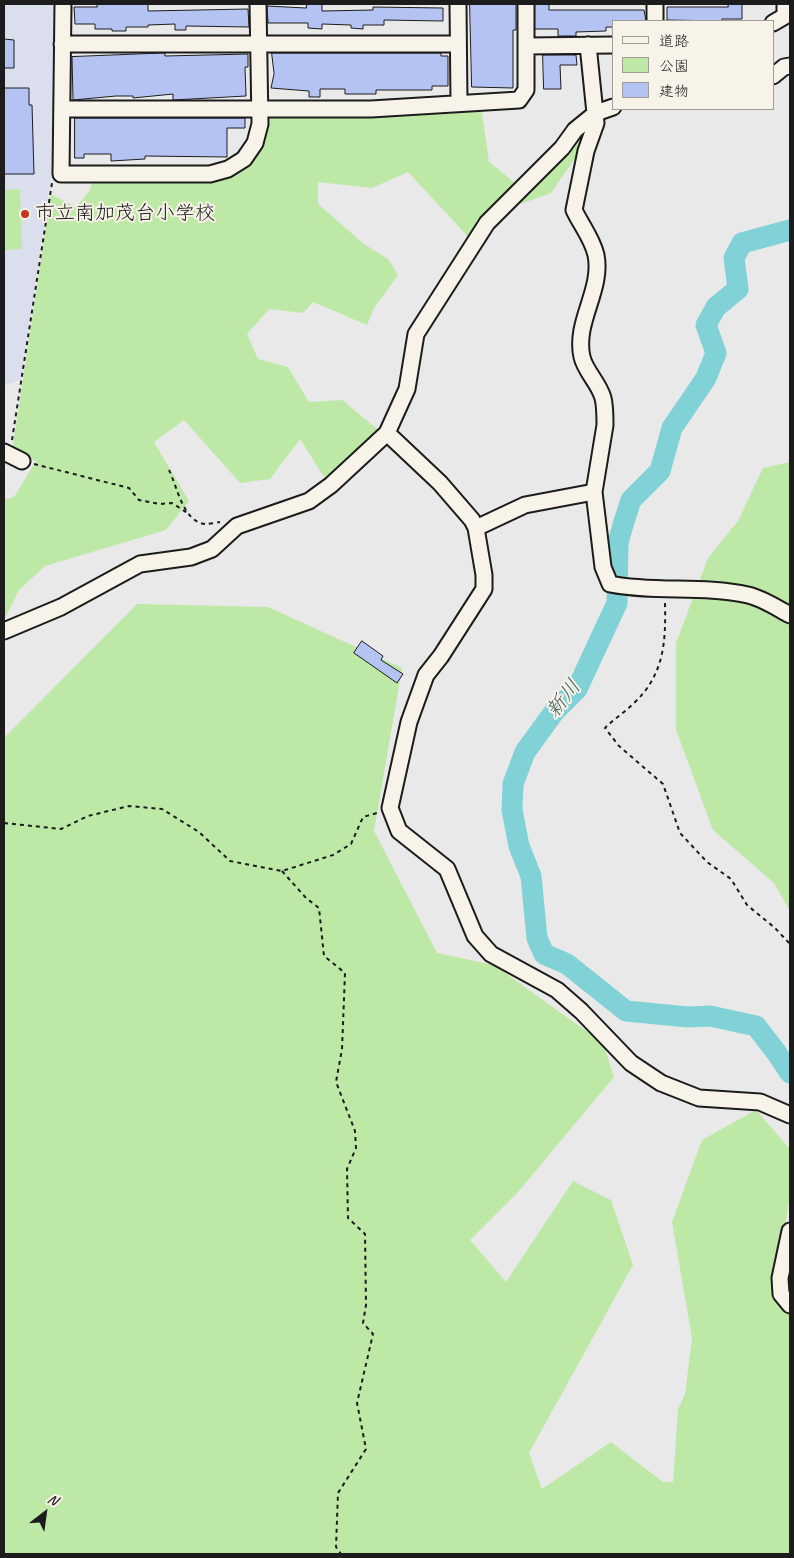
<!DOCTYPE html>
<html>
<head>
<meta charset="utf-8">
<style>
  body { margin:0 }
  #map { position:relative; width:794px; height:1558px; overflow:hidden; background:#eae9ea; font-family:Caveat,"Klee One",sans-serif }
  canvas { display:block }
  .frame { position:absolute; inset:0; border:5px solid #1c1c1c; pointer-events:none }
  .legend { position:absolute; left:612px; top:20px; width:162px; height:90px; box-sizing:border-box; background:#f7f3e8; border:1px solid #9f9d96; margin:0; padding:6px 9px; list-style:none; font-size:15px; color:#1c1c1c }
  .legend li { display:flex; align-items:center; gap:10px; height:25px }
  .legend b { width:25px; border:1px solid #9f9d96 }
  .north { position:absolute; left:20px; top:1488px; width:50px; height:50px; -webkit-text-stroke:4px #f7f3e8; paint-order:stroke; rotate:30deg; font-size:14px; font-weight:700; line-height:20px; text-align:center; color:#1c1c1c }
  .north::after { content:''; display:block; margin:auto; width:18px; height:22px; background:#1c1c1c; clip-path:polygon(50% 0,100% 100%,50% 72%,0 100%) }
</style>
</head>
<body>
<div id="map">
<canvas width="794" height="1558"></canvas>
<div class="frame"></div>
<ul class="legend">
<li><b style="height:6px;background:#f7f3e8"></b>道路</li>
<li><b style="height:14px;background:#bde8a5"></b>公園</li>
<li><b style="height:14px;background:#b5c3f3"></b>建物</li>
</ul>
<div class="north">N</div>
</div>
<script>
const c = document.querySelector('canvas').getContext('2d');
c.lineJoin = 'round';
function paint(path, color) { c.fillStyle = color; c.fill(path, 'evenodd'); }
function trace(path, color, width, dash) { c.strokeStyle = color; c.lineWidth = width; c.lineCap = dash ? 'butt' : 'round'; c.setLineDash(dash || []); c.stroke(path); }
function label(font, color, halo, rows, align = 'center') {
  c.font = font + ' Caveat,"Klee One",sans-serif'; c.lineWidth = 4; c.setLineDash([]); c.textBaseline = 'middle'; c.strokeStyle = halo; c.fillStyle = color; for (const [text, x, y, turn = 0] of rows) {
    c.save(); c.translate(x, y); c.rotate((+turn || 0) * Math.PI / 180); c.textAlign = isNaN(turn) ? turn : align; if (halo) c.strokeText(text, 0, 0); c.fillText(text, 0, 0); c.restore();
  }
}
const built = new Path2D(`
  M4 4H54L56 68 55 174 51 178 21 380 4 385Z`);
const green = new Path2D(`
  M481 106 489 162 520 187 473 242 408 172 372 188 318 182V204L364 244 388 259 398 275 374 308 367 325 313 302 303 313 269 309 247 334 258 359 288 367 309 402 342 400 382 433 328 483 300 439 270 479 240 483 184 420 154 442 189 501 166 530 45 566 19 590 4 620V500L14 497 36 461 12 451 51 194 76 207 90 190 93 178 227 175 271 114Z
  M588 123 584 145 551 193 504 210Z
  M20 189 22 249 4 250V190Z
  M790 462V911L774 883 713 830 676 730V643L708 558 738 521 763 468Z
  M137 604 268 607 402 668 374 831 437 953 494 965 603 1043 614 1077 518 1192 470 1240 506 1282 573 1181 611 1200 633 1265 529 1453 542 1489 611 1442 663 1482H673L678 1409 685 1394 692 1338 672 1222 702 1140 756 1110 790 1149V1194L776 1287 784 1309 790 1316V1554H4V738Z`);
const river = new Path2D(`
  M790 230 742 243 734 258 738 289 716 307 706 325 716 353 706 378 672 428 660 471 631 500 623 525 618 543 617 603 577 689 554 712 525 752 513 784 512 810 519 846 531 876 537 938 544 954 567 964 626 1011 688 1017 710 1016 756 1026 776 1052 790 1073`);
const building = new Path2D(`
  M97 4H148V11L248 9 249 27 186 26V30H175V24L148 25V27H126V31H112V29H95V24H75L74 7H97Z
  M307 4H322V11L373 10V7L443 8V21L384 20V25H363V29L351 28V25L322 24V29L308 28V23H268L267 6 306 8Z
  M470 4H516V30H513V88L472 87Z
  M535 4H549V10H644L646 21H613V27H606V31L576 32V36H558V29H535Z
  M728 4H742V19H722V21L667 20V7H728Z
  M4 39 14 40V68H4Z
  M162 53H165V56L248 54V67H245L246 96 173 100V94L133 98V96H116L73 100 72 57Z
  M272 53H441V56H448V86H432V90H376V94H345V89H320V97H309V91L271 88 274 74Z
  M543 55H576L577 65H560L561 89H544Z
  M4 88H29V105H32L34 174H4Z
  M75 118H245V128H227V157L145 156V159L111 161V154H84V158H75Z
  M362 641 383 656 381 660 403 674 397 683 354 653Z`);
const path = new Path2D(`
  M12 440 52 183
  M34 464 129 488 139 500 160 504 172 503 189 514
  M169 470C177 486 183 522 205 524 209 524 216 523 220 522
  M665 603C666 642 664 675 634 703 625 712 614 719 605 728L619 746 663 784 680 833 707 862 731 879 747 905 775 928 790 944
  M4 823 61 829 88 816 129 806 162 809 199 832 230 861 282 871 333 855 351 844 363 817 377 813
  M282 871 306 898 319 908 324 956 345 973 342 1049 336 1082 355 1131 356 1148 347 1169 348 1218 365 1234 366 1305 363 1323 373 1334 357 1403 366 1449 338 1493 336 1547 341 1554`);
const minor = new Path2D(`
  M63 4 61 174H210L228 169 244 159 255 143 260 124 258 4
  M458 4 459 102
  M655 4V21
  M773 23 785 16V4
  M62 44H457
  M588 45 596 123 586 151 574 210C581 225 592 238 596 255 603 290 574 322 582 357 585 371 599 383 603 398 605 406 605 416 605 425L594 492 603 567 610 584C655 593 703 585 748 595 762 598 777 608 790 615
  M526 46 613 45
  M773 76 784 67 790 66
  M63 109H371L519 100 526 90V4
  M387 433 440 483 472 520 476 528 484 575V589L441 656 426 675 409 722 390 808 399 831 447 869 475 936 491 954 557 990 581 1011 631 1063 661 1083 699 1098 760 1102 790 1115
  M4 452 22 461
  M476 528 525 505 594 492
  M4 631 61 607 140 564 191 557 212 549 237 526 309 501 331 485 387 433 407 389 416 334 487 223 562 148 575 130 596 113 613 107
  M790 1231 780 1278 781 1294 790 1305`);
const markers = [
  [25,214,5,"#c8321e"]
];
const poiNames = [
  ["市立南加茂台小学校",35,214]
];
const waterNames = [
  ["新川",564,699,-52]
];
paint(built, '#dadeed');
paint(green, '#bde8a5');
trace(river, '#81d2d7', 21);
paint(building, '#b5c3f3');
trace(building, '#1c1c1c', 1);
trace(minor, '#1c1c1c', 19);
trace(path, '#1c1c1c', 2, [4, 4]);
trace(minor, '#f7f3e8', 15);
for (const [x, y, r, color] of markers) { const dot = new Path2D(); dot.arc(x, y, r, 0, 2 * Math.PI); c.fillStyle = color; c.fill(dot); trace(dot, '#f7f3e8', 2); }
label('20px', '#1c1c1c', '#f7f3e8', poiNames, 'left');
label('italic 21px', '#3f5c5d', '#f7f3e8', waterNames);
</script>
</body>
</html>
